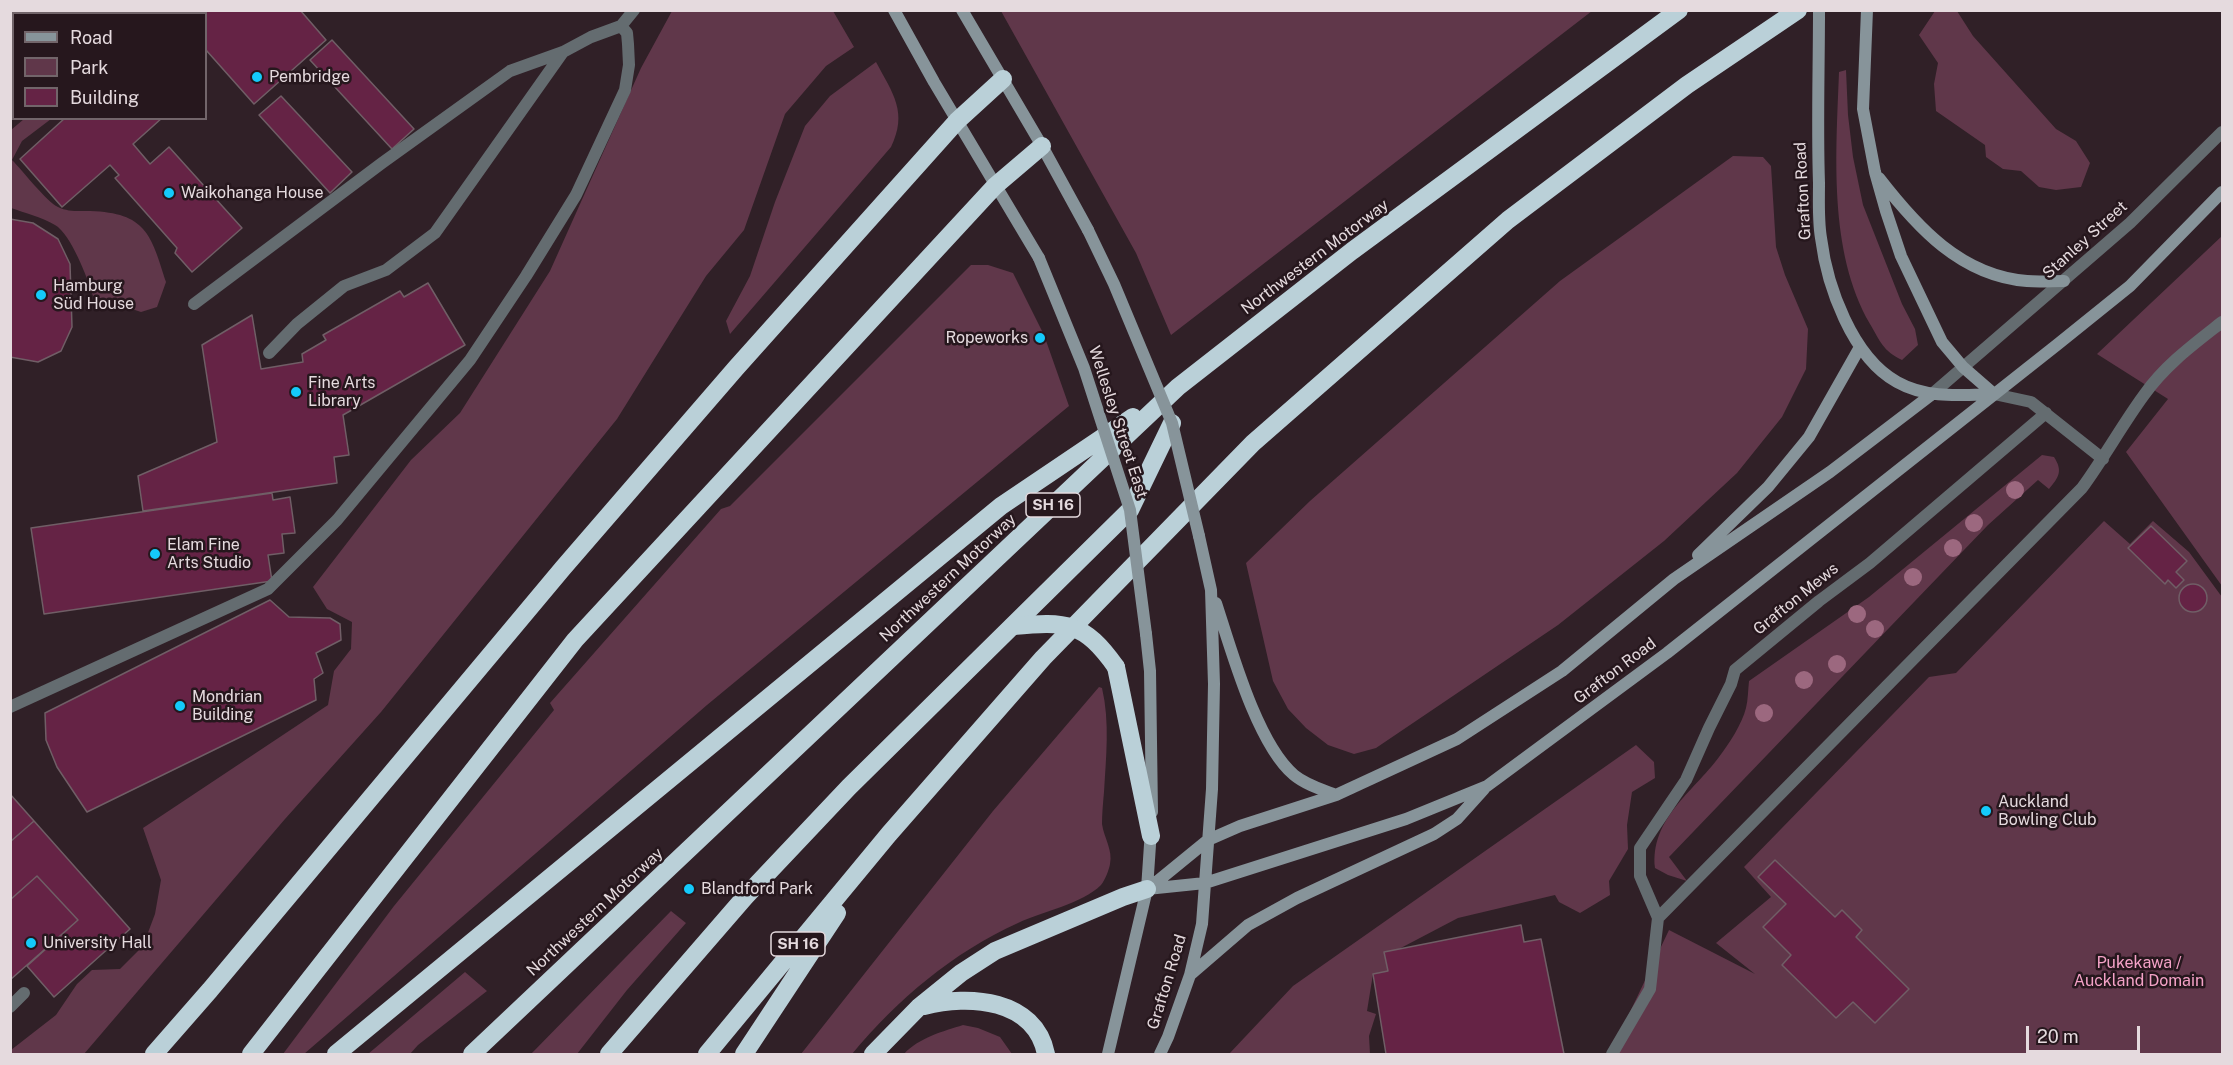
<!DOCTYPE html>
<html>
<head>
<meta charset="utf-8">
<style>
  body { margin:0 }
  #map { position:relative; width:2233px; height:1065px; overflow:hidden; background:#302027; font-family:"Public Sans",sans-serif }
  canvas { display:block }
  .frame { position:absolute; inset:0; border:12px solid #e5dade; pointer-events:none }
  .legend { position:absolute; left:12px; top:12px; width:195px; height:108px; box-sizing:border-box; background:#26171d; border:2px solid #72656a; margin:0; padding:8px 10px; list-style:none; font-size:18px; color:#e5dade }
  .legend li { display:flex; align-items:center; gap:12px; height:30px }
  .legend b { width:30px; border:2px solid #72656a }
  .scale { position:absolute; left:2026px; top:1026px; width:114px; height:27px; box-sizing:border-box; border:3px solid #e5dade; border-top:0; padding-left:8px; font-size:18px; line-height:21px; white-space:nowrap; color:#e5dade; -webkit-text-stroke:4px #26171d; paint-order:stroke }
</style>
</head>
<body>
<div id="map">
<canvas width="2233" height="1065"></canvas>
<div class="frame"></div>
<ul class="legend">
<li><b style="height:8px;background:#87949a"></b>Road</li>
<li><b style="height:16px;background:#60374a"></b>Park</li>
<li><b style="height:16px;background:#652345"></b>Building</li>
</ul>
<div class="scale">20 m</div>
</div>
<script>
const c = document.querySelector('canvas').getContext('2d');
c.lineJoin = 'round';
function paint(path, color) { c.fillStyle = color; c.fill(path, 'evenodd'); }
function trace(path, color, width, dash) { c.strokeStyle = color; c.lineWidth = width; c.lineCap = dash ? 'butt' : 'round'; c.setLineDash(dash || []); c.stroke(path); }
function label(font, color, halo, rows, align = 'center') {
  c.font = font + ' "Public Sans",sans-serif'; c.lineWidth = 5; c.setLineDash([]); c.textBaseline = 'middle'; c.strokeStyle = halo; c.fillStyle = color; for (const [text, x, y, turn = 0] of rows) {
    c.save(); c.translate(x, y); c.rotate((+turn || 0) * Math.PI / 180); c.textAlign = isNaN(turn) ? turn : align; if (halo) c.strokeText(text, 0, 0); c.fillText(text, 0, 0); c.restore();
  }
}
const green = new Path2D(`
  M672 11H833L854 47 826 66 785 114 744 230 706 276 617 419 381 712 285 819 84 1054H11V1050L56 1015 77 984 92 970 120 969 143 946 155 914 161 880 143 828 328 705 334 671 351 649 352 622 327 609 313 587 411 460 460 413 550 271 641 68Z
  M1001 11H1592L1171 335 1136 253Z
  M1935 11H1957L1973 36 2056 129 2076 141 2090 163 2081 187 2056 190 2039 187 2021 171 2003 169 1986 157 1985 145 1936 111 1934 84 1938 63 1919 35Z
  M876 62C893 94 908 112 891 147L730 334 726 321 750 276 775 202 805 126 830 96Z
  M1846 70 1848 115 1853 157 1863 205 1902 304 1915 329 1918 345 1902 360C1883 351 1880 341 1870 324 1828 251 1836 153 1839 72Z
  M24 119H51L22 141 12 160C22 170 47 202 58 207 68 212 78 211 90 211 146 213 151 234 166 282L157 307 141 312 93 296C88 279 71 234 55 225 42 217 25 213 11 208V130Z
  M1733 156 1763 157 1771 166 1776 247 1785 275 1808 329 1806 369 1782 417 1737 473 1664 541 1558 625 1376 748 1354 754 1328 745 1306 728 1288 709 1273 681 1246 563 1310 501 1560 281Z
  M2222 236V586L2126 452 2168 399 2097 354Z
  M971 265H988L1013 273 1044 335 1069 406 707 705 304 1054H283L394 906 554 710 550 703 721 509 730 506Z
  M2042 455 2054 457C2063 471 2059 477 2049 489L2038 480 1988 525 1669 857 1687 881 1668 875 1655 868C1650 819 1693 792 1719 757 1729 744 1742 724 1746 708 1748 700 1748 690 1749 681L1869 597Z
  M2104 521 2130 544 2153 521 2189 552 2222 597V1054H1610L1669 930 1755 974 1716 943 1771 897 1744 867 1929 677 1956 673Z
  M1099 687 1102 688C1110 722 1106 758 1104 792 1103 803 1102 814 1102 824 1104 838 1113 850 1110 864 1109 870 1105 880 1101 885 1082 904 1043 911 1018 923 952 953 898 999 852 1054H801L993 811Z
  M1636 745 1654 762 1655 778 1632 792 1627 825 1628 849 1609 881 1610 895 1580 913 1559 902 1555 895 1458 918 1397 950 1384 952 1388 971 1373 974 1367 1011 1376 1014 1369 1036 1370 1054H1229L1293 986Z
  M671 911 686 923 627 990 577 1054H531Z
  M465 972 487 991 418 1045 410 1054H368Z
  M963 1025 978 1028 1000 1037 1012 1054H904C918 1038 944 1031 963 1025Z`);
const building = new Path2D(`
  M108 10H143L139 14H105Z
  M171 10H300L326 40 254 104 206 50V14H173Z
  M332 40 414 129 392 149 310 60Z
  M281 96 352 172 330 193 259 115Z
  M65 118H162L133 144 150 164 169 147 242 228 192 272 175 253 177 248 115 178 119 175 110 165 62 207 20 159Z
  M10 219 33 223 58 239 70 264 72 327 61 351 38 362 10 357Z
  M428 283 465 345 343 415 349 455 334 457 337 483 143 511 138 476 217 442 202 345 252 315 261 369 303 362 302 354 326 340 323 335 400 291 404 297Z
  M272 493 273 500 290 497 295 533 282 534 284 553 268 555 272 581 44 614 31 528Z
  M2151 526 2187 561 2176 572 2184 580 2176 588 2168 580 2165 584 2128 548Z
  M2179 598a14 14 0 1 1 28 0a14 14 0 1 1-28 0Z
  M270 600 289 617 330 618 340 624 341 640 316 653 323 673 314 679 316 700 87 812 57 767 46 740 45 713Z
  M10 794 34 821 10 842Z
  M34 821 130 929 54 997 27 966 78 920 37 876 10 900V842Z
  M1775 860 1835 917 1842 910 1862 930 1856 937 1909 989 1875 1023 1853 1002 1836 1018 1782 965 1791 955 1763 927 1786 904 1758 877Z
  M37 876 78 920 10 980V900Z
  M1521 925 1524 942 1541 939 1564 1054H1386L1373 974 1388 971 1384 952Z`);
const service = new Path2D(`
  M194 304 382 163 510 71 563 52 591 37 621 26 634 10
  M269 353 297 324 344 286 386 270 435 233 563 52
  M1994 394 2031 402 2103 459
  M10 707 268 589 337 520 470 360 526 276 576 195 625 90 629 65 628 44 627 33 621 26
  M1658 918 2082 488C2104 458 2122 425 2144 395 2165 365 2194 344 2222 322
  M10 1007 24 993
  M1612 1054 1650 989 1658 918 1640 876V848L1686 780 1709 728 1731 684 1735 670 1819 601 1870 563 2046 413`);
const minor = new Path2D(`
  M1931 395 2130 223 2222 132`);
const secondary = new Path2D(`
  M894 10 934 82 1039 258
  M962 10 1042 146 1088 230
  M1819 10C1819 68 1817 126 1819 183 1819 201 1818 220 1821 238 1827 286 1852 357 1897 382 1927 399 1961 395 1994 394
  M1867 10 1863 109 1875 172 1886 211 1901 256 1942 342 1963 367 1994 394
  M15 14 18 10
  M1879 178C1917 227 1961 276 2027 281 2039 282 2052 281 2064 281
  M1698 555 1768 487 1809 437 1860 347
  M1216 603C1231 649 1257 744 1294 775 1306 785 1323 790 1336 795
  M1146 634 1150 671 1152 812
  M1147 889 1205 883 1406 819 1487 786 1667 653 2058 344 2130 286 2222 192
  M1148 889 1208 840 1240 826 1336 795 1457 739 1562 671 1674 579 1830 472 1931 395
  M1190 975 1248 925 1297 898 1434 834 1457 819 1484 789
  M1108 1054 1147 889 1151 830
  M1160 1054 1168 1037 1190 975 1202 924 1212 789 1214 684 1211 590 1199 536`);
const motorway = new Path2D(`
  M1116 667 1151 836
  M924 1006C969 994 1035 999 1046 1054
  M154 1054 210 990 563 568 736 368 957 121 1003 79
  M251 1054 575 640 995 186 1042 146
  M336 1054 1001 506 1133 417
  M472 1054 1178 387 1352 251 1679 10
  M609 1054 745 897 849 787 1130 510 1172 423
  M707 1054 889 834 1043 658 1253 443 1508 220 1687 85 1798 10
  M744 1054 837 913
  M873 1054 919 1007 961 973 995 951 1123 897 1147 889`);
const secondaryBridge = new Path2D(`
  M1088 230 1114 284 1172 423 1199 536
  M1039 258 1084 368 1130 510 1146 634`);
const motorwayBridge = new Path2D(`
  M1013 626C1067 621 1084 622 1116 667`);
const trees = [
  [2015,490],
  [1974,523],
  [1953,548],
  [1913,577],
  [1857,614],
  [1875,629],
  [1837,664],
  [1804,680],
  [1764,713]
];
const markers = [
  [257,77,6,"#14cafb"],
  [169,193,6,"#14cafb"],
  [41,295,6,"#14cafb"],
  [1040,338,6,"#14cafb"],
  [296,392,6,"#14cafb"],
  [155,554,6,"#14cafb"],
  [180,706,6,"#14cafb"],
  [1986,811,6,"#14cafb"],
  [689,889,6,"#14cafb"],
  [31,943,6,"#14cafb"]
];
const shields = [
  [1053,505,54],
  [798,944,54]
];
const shieldNames = [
  ["SH 16",1053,505],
  ["SH 16",798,944]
];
const poiNames = [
  ["Pembridge",269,77],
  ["Waikohanga House",181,193],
  ["Hamburg",53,286],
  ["Süd House",53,304],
  ["Ropeworks",1028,338,"right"],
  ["Fine Arts",308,383],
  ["Library",308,401],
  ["Elam Fine",167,545],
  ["Arts Studio",167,563],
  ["Mondrian",192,697],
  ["Building",192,715],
  ["Auckland",1998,802],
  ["Bowling Club",1998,820],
  ["Blandford Park",701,889],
  ["University Hall",43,943]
];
const streetNames = [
  ["Grafton Road",1803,191,-93],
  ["Stanley Street",2085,240,-42],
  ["Northwestern Motorway",1315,257,-37],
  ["Wellesley Street East",1118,422,72],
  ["Northwestern Motorway",948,578,-43],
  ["Grafton Mews",1796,599,-39],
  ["Grafton Road",1615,671,-37],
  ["Northwestern Motorway",595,912,-43],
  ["Grafton Road",1167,982,-73]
];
const parkNames = [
  ["Pukekawa /",2139,963],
  ["Auckland Domain",2139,981]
];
paint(green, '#60374a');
paint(building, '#652345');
trace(building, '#705e66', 1.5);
trace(service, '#646c70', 12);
trace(minor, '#646c70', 12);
trace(secondary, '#87949a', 12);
trace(motorway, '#bad0d8', 18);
trace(secondaryBridge, '#87949a', 12);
trace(motorwayBridge, '#bad0d8', 18);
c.fillStyle = '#9c687f';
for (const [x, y] of trees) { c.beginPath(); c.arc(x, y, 9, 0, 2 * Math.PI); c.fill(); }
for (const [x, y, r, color] of markers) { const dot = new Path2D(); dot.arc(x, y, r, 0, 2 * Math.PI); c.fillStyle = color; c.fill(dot); trace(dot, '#26171d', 2); }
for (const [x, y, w] of shields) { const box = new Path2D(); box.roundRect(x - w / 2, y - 12, w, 24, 4.5); c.fillStyle = '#26171d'; c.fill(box); trace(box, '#e5dade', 1.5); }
label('bold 15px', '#e5dade', null, shieldNames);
label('16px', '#e5dade', '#26171d', poiNames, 'left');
label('16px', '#e5dade', '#26171d', streetNames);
label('16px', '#f4a2c7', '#26171d', parkNames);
</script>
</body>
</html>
